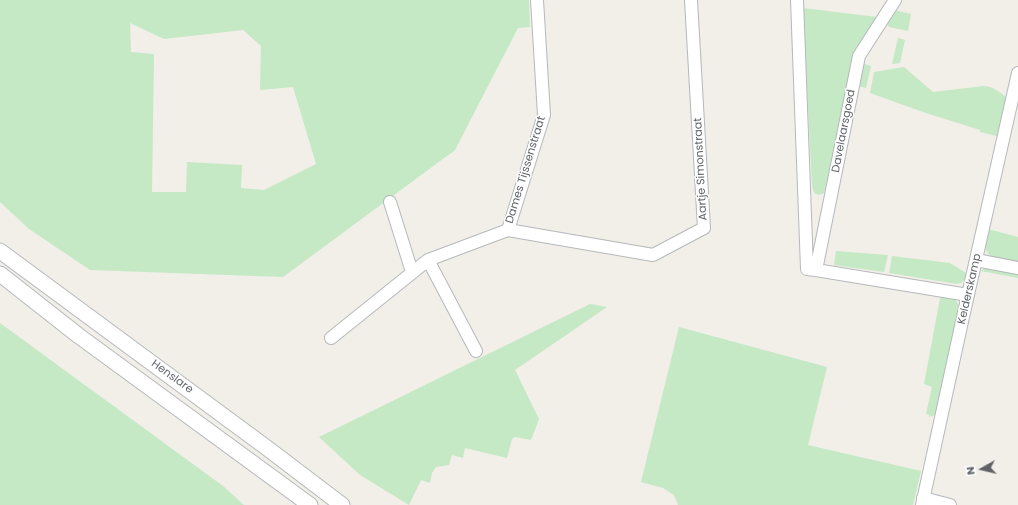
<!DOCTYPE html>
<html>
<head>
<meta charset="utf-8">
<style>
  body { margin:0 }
  #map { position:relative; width:1018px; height:505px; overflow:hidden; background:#f1efe8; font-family:Poppins,sans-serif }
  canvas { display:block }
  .north { position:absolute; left:962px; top:449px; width:40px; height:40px; -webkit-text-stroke:3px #fff; paint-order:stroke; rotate:262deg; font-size:11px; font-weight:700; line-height:16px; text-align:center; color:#5f6368 }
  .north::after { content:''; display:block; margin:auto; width:14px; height:18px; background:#5f6368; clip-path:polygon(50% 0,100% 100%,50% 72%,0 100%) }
</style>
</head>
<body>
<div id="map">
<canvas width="1018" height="505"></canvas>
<div class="north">N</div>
</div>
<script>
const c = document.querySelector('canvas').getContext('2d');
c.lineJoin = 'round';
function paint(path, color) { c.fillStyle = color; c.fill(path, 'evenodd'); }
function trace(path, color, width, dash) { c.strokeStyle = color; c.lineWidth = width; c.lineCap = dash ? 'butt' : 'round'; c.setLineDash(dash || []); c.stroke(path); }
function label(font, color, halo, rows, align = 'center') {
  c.font = font + ' Poppins,sans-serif'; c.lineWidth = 3; c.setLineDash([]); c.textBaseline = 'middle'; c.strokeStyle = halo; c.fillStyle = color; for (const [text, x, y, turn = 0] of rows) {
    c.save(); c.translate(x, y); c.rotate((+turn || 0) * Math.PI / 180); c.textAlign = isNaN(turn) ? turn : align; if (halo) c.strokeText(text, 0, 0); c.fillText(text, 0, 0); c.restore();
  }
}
const green = new Path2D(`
  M0 0H529L530 27 518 28 455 150 283 277 90 270 29 229 0 202ZM130 23 164 39 243 30 261 46 260 90 293 87 316 164 264 190 241 188 242 165 187 162 186 192H152L154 54 131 52Z
  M803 8 877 17 855 51 826 185 824 193C816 197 813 193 812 185Z
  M895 10 911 14 908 31 889 27 886 23Z
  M898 38 905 40 900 63 892 64Z
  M862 63 871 66 866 88 857 86Z
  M904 67 933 92 984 86C993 87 999 91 1006 97L997 136 980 132V130L923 112 870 93 874 72Z
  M988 229 1018 237V263C1008 261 988 260 985 248 984 242 987 235 988 229Z
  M836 251 888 255 884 272 834 265Z
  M892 256 950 263 966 273 965 279 961 283 957 284 889 273Z
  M985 268H988L1018 274V278L981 271Z
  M941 293 954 297 958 304 959 309 935 415 929 417V415L926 414 932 387 924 384Z
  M590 304 607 307 515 370 539 419 531 440 515 437 512 439 507 458 465 448 463 458 452 455 449 465 436 467 432 473 430 483 421 480 409 505 360 475 319 437Z
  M0 323 223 486 244 505H0Z
  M679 327 827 367 808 445 921 471 913 505H678L674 495 663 488 641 482Z`);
const minor = new Path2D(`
  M797 0 807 269 816 270 859 56 895 0
  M390 202 412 272
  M508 230 653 255 704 228 691 0
  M428 260 476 351
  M976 260 1018 268
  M816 270 968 295
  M331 338 428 260 508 230 544 115 537 0
  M923 498 950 505
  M922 505 963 317 1018 73`);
const tertiary = new Path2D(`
  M0 251 267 448 342 505
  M0 274 79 336 310 505`);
const streetNames = [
  ["Davelaarsgoed",844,131,-79],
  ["Aartje Simonstraat",701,169,-93],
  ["Dames Tijssenstraat",526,170,-73],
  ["Kelderskamp",970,289,-77],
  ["Henslare",172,377,36]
];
paint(green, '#c5e8c5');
trace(minor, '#b5b8bc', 14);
trace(tertiary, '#b5b8bc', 17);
trace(minor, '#fff', 12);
trace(tertiary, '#fff', 15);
label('11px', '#5f6368', '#fff', streetNames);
</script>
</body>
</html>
